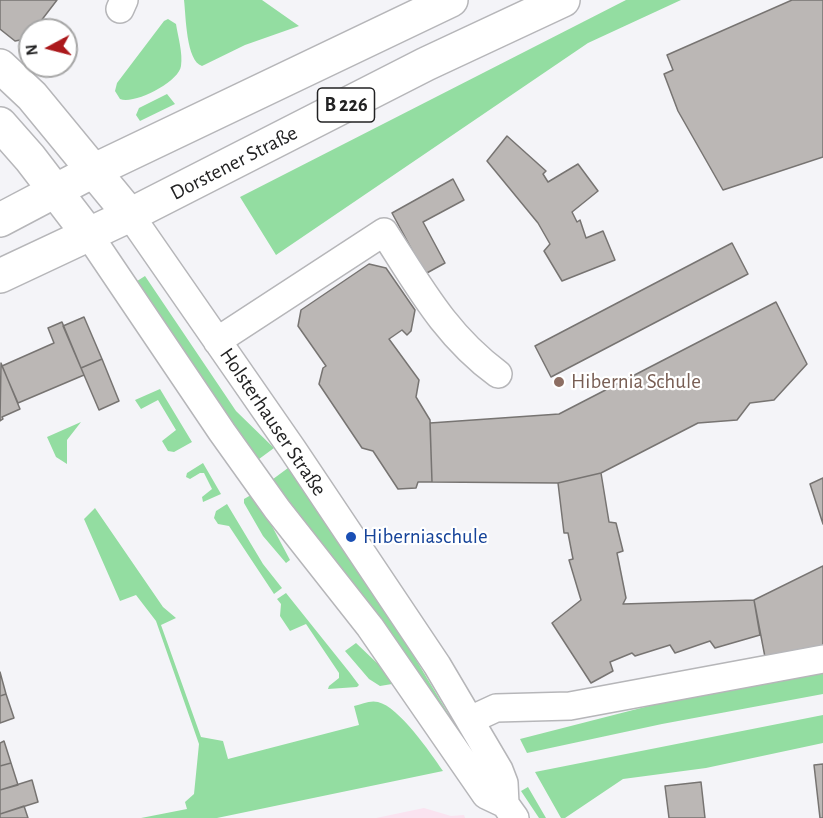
<!DOCTYPE html>
<html>
<head>
<meta charset="utf-8">
<style>
  body { margin:0 }
  #map { position:relative; width:823px; height:818px; overflow:hidden; background:#f4f4f8; font-family:"Alegreya Sans",sans-serif }
  canvas { display:block }
  .north { position:absolute; left:18px; top:18px; width:60px; height:60px; box-sizing:border-box; background:#fff; border:2px solid #a7a7a7; border-radius:50%; rotate:263deg; font-size:16px; font-weight:700; line-height:24px; text-align:center; color:#222223 }
  .north::after { content:''; display:block; margin:auto; width:21px; height:27px; background:#ab181b; clip-path:polygon(50% 0,100% 100%,50% 72%,0 100%) }
</style>
</head>
<body>
<div id="map">
<canvas width="823" height="818"></canvas>
<div class="north">N</div>
</div>
<script>
const c = document.querySelector('canvas').getContext('2d');
c.lineJoin = 'round';
function paint(path, color) { c.fillStyle = color; c.fill(path, 'evenodd'); }
function trace(path, color, width, dash) { c.strokeStyle = color; c.lineWidth = width; c.lineCap = dash ? 'butt' : 'round'; c.setLineDash(dash || []); c.stroke(path); }
function label(font, color, halo, rows, align = 'center') {
  c.font = font + ' "Alegreya Sans",sans-serif'; c.lineWidth = 4.5; c.setLineDash([]); c.textBaseline = 'middle'; c.strokeStyle = halo; c.fillStyle = color; for (const [text, x, y, turn = 0] of rows) {
    c.save(); c.translate(x, y); c.rotate((+turn || 0) * Math.PI / 180); c.textAlign = isNaN(turn) ? turn : align; if (halo) c.strokeText(text, 0, 0); c.fillText(text, 0, 0); c.restore();
  }
}
const commercial = new Path2D(`
  M424 808 451 816 464 815 465 818H376Z`);
const green = new Path2D(`
  M184 0H262L299 26 245 45 202 66C186 61 186 16 184 0Z
  M626 0H681L588 43 276 255 240 197Z
  M168 19 176 24C178 37 183 53 181 66 179 82 134 105 120 99L115 91 117 83 164 21Z
  M167 94 175 104 140 121 136 115 139 108Z
  M145 276 236 411 274 448 255 462 134 283Z
  M160 389 192 442 174 452 168 451 162 441 176 430 158 400 141 409 135 400Z
  M81 422 67 440V464L56 457 47 437Z
  M203 463 221 494 203 502 202 497 212 489 204 473H200L190 479 186 477 187 473Z
  M288 468 403 638 470 750 269 482Z
  M251 495 264 511 290 560 286 563 263 536 244 503V499Z
  M227 504 263 564 282 588 274 594 229 526 218 524 214 518 216 511Z
  M95 508 163 607 176 618 161 625 201 737 223 741 228 759 359 725 354 706C362 704 370 700 378 702 399 707 430 752 443 771L217 818H141L187 809 185 802 194 794 199 744 156 621 136 595 120 601 84 519Z
  M286 593 350 673 359 685 357 687 328 689 329 686 339 678V673L306 624 290 631 280 616 281 604 277 599Z
  M356 643 398 683 380 686 369 679 345 651Z
  M823 671V694L662 724 527 753 520 739 680 698Z
  M823 715V743L706 768 623 779 565 818H561L535 772Z
  M528 787 546 818H539L521 791Z`);
const building = new Path2D(`
  M0 0H57L34 30H30L26 39 15 41 0 29Z
  M792 0H823V157L723 190 678 111 664 74 673 70 667 55Z
  M507 136 546 171 543 174 548 182 578 164 598 191 572 212 577 222 580 220 586 238 603 231 615 260 562 281 544 251 550 244 538 223 487 161Z
  M453 179 464 200 423 222 445 263 425 274 392 213Z
  M732 243 748 274 551 377 535 346Z
  M369 264 386 268 415 310 411 331 407 335 402 330 389 339 419 380 416 397 430 420 432 482H418L416 488 398 489 373 451 362 448 319 384 323 368 326 366 298 326 301 310Z
  M776 302 807 364 774 400 750 403 737 420 698 423 601 473 558 483 432 482 430 423 559 414Z
  M84 317 102 359 81 368 63 326Z
  M62 322 84 375 18 403 2 366 54 343 48 328Z
  M102 359 119 401 99 410 81 368Z
  M1 363 20 409 2 417 3 419 0 421Z
  M601 473 609 522 616 523 623 551 617 553 626 598 623 604 754 600 760 635 715 648 710 641 675 653 670 645 635 656 632 653 610 662 613 671 591 683 552 623 581 600 569 560 573 559 568 533H564L558 483Z
  M823 478V524L810 484Z
  M823 566V649L765 657 754 600Z
  M0 672 6 694 0 696Z
  M6 694 14 718 0 723V696Z
  M4 741 11 763 0 766V743Z
  M11 763 18 785 0 790V766Z
  M823 764V818H820L814 765Z
  M32 780 38 802 0 814V790Z
  M701 782 705 818H669L665 786Z
  M24 806 28 818H0V814Z`);
const minor = new Path2D(`
  M120 9 124 0
  M130 215 293 450 437 665 499 770 504 783 505 804
  M89 235 222 432 277 509 370 627 486 795 505 804 515 818
  M217 341 384 232C419 286 445 335 498 374
  M470 720 496 708 570 706 823 659`);
const major = new Path2D(`
  M0 66 32 96 130 215
  M0 124 30 158 89 235
  M0 220 93 171 451 0
  M0 276 130 215 426 64 563 0`);
const markers = [
  [559,382,6,"#8d6e63"],
  [351,537,6,"#1a4fb4"]
];
const shields = [
  [346,105,57]
];
const shieldNames = [
  ["B 226",346,105]
];
const streetNames = [
  ["Dorstener Straße",234,163,-27],
  ["Holsterhauser Straße",273,422,56]
];
const educationNames = [
  ["Hibernia Schule",571,382]
];
const transitNames = [
  ["Hiberniaschule",363,537]
];
paint(commercial, '#fae3f0');
paint(green, '#93dda1');
paint(building, '#bbb7b5');
trace(building, '#777472', 1.5);
trace(minor, '#b6b6b9', 30);
trace(major, '#b6b6b9', 36);
trace(minor, '#fff', 27);
trace(major, '#fff', 33);
for (const [x, y, r, color] of markers) { const dot = new Path2D(); dot.arc(x, y, r, 0, 2 * Math.PI); c.fillStyle = color; c.fill(dot); trace(dot, '#fff', 2); }
for (const [x, y, w] of shields) { const box = new Path2D(); box.roundRect(x - w / 2, y - 17, w, 34, 4.5); c.fillStyle = '#fff'; c.fill(box); trace(box, '#222223', 1.5); }
label('bold 20px', '#222223', null, shieldNames);
label('21px', '#222223', '#fff', streetNames);
label('21px', '#785e54', '#fff', educationNames, 'left');
label('21px', '#164399', '#fff', transitNames, 'left');
</script>
</body>
</html>
